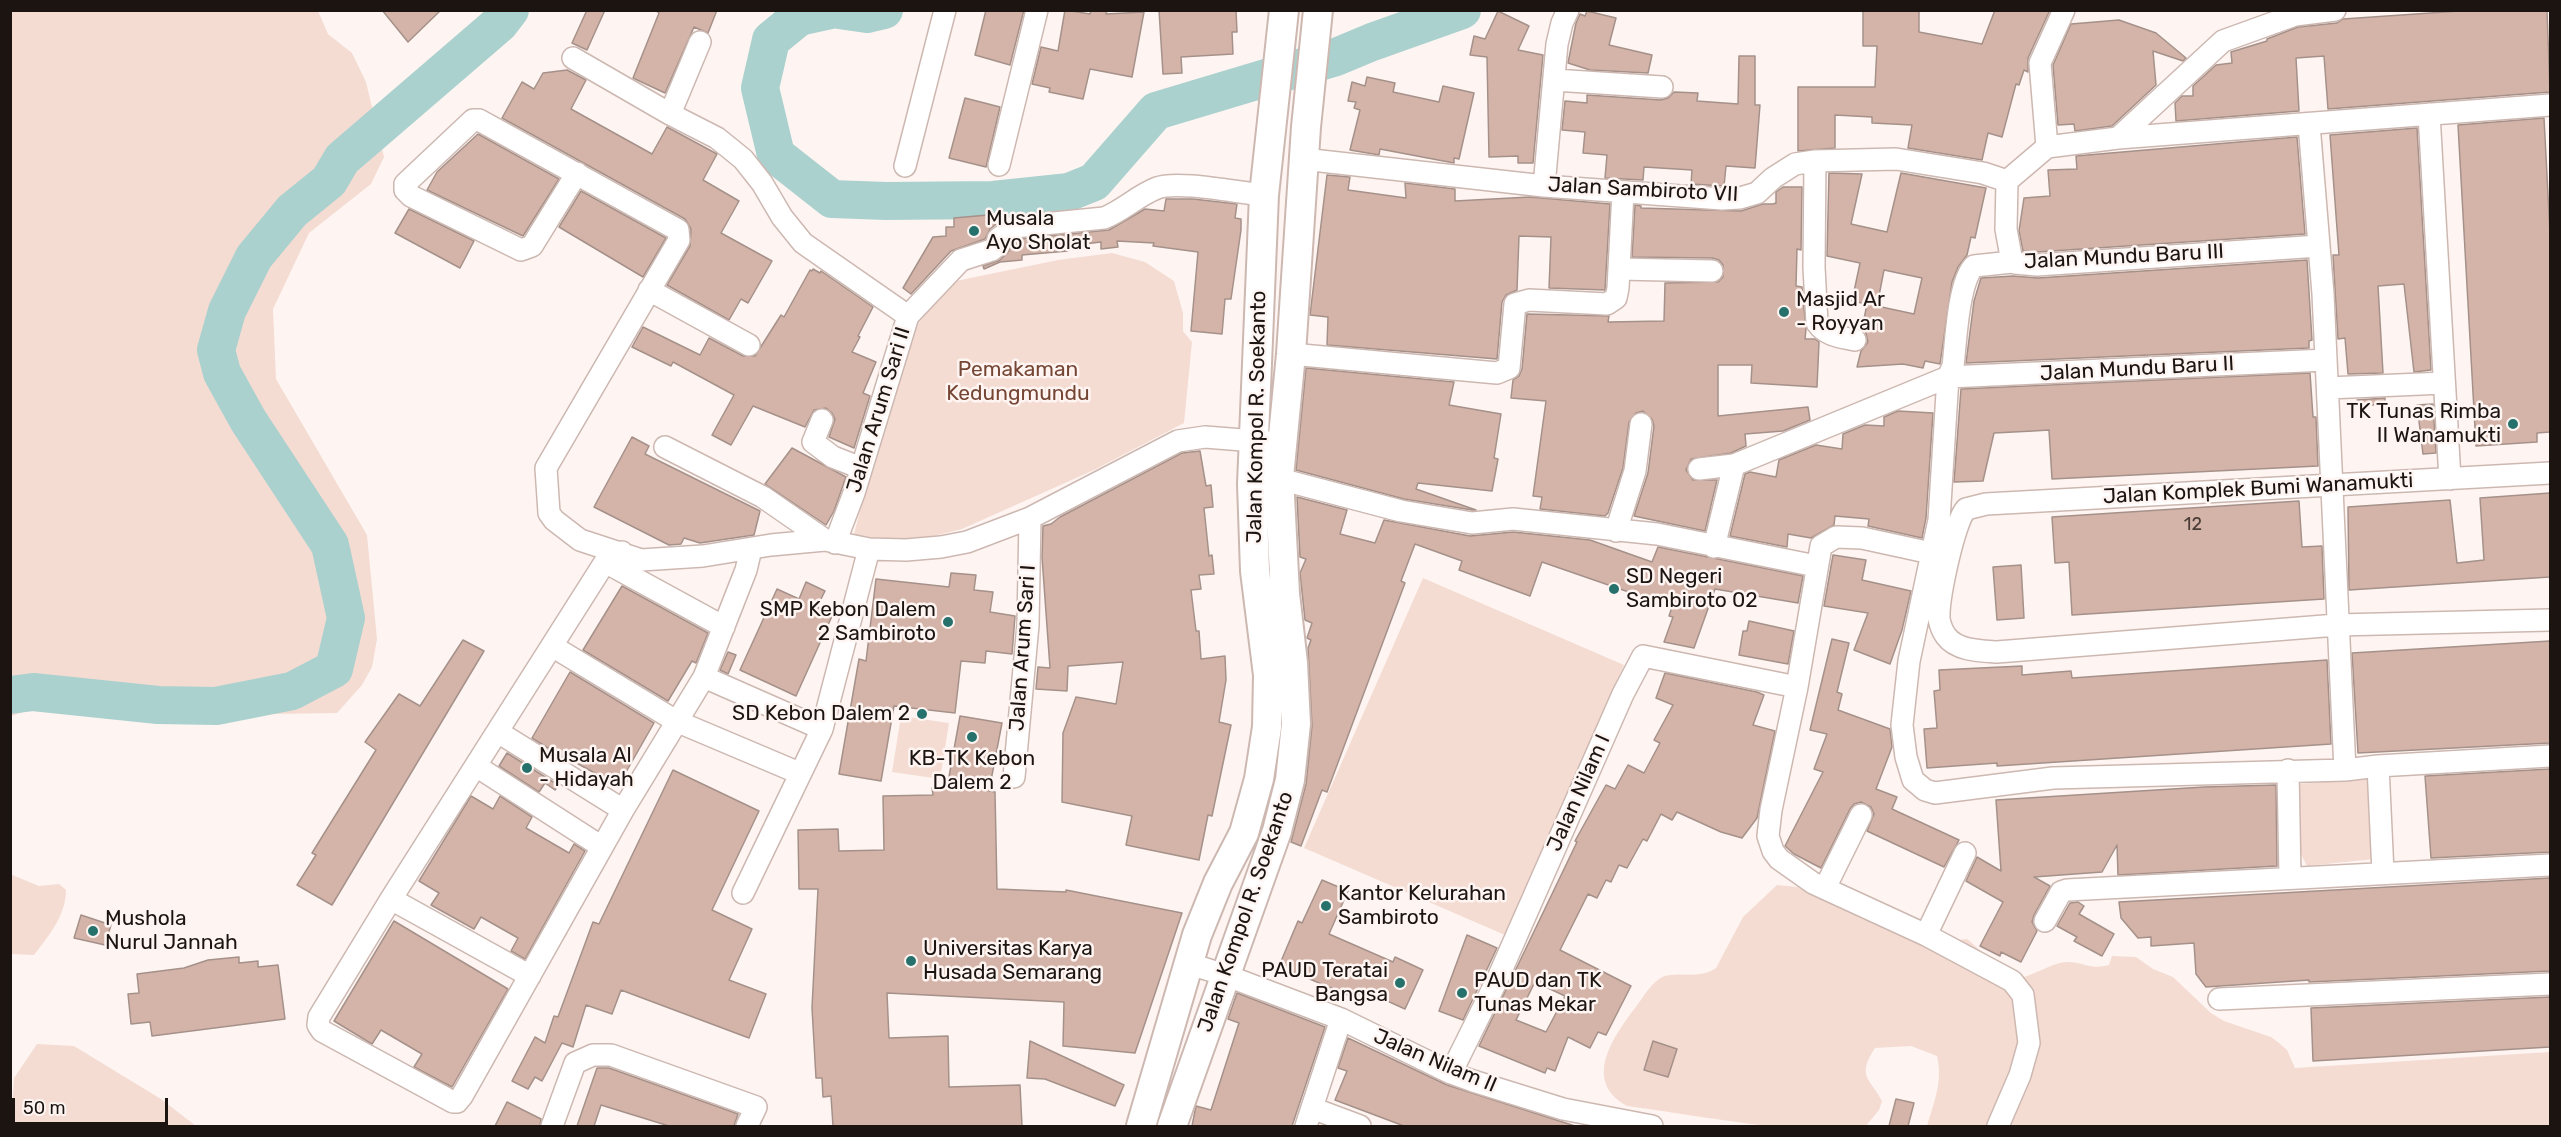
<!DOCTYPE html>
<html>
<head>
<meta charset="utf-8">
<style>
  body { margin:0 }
  #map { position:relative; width:2561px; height:1137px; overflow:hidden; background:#fef5f2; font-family:Rubik,sans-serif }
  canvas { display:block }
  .frame { position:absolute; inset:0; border:12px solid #1b1411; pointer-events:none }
  .scale { position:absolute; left:12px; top:1098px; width:156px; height:27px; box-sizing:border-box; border:3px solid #1b1411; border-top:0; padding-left:8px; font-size:18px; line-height:21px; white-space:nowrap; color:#1b1411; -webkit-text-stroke:4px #fef5f2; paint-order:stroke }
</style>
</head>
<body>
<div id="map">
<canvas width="2561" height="1137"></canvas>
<div class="frame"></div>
<div class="scale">50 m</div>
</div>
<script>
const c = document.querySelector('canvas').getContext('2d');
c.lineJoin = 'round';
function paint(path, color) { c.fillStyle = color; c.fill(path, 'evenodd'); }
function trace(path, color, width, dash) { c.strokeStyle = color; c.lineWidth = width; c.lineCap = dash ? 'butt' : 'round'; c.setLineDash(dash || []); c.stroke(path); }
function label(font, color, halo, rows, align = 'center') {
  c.font = font + ' Rubik,sans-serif'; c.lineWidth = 5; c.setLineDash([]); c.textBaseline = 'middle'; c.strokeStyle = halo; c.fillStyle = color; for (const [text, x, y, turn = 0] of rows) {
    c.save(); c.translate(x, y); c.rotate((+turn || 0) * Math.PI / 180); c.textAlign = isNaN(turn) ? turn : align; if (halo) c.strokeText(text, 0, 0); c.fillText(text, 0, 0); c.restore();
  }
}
const green = new Path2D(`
  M10 11H318L328 34 352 53 366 82 384 157 371 184 309 233 273 309 276 379 367 535 377 639 372 667 362 685 337 713 145 716 38 707 11 716Z
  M1112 253 1145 262 1174 281 1183 313V331L1192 342 1184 423 1094 470 962 529 902 544 853 538 891 389 919 322 951 282 1058 260Z
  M1423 578 1624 665 1505 935 1304 848Z
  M901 716 949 723 940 779 892 772Z
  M2371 778 2374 859 2307 866 2298 848V784Z
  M10 874 39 886 59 884 66 890C66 915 49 936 34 955L11 954Z
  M1777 885 1797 887 1835 903 1860 918 1889 928 1917 944 1967 939C1979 948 2000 973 2014 977 2020 979 2027 976 2032 974 2043 970 2056 962 2068 962 2084 962 2089 970 2109 965L2112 956 2136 957 2153 969 2173 977 2211 1013 2224 1021 2271 1037 2279 1043 2287 1050 2295 1068 2550 1052V1126H1927C1934 1102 1943 1082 1937 1056L1911 1046 1875 1048C1856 1077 1870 1078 1882 1101L1879 1110 1866 1126C1834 1126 1801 1129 1769 1126 1721 1121 1674 1112 1627 1106 1582 1081 1613 1037 1635 1008 1642 999 1649 986 1659 979 1673 969 1698 981 1716 968L1743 917Z
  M37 1044 74 1046 161 1099 196 1126H11L14 1078Z`);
const river = new Path2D(`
  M831 10 799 17 771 40 760 88 776 155 832 199 886 201 993 200 1069 192 1094 182 1156 111 1336 57 1372 42 1462 10
  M839 10 867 14 884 10
  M10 695 33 692 158 705 216 706 292 691 334 669 346 618 330 545 248 420 222 373 216 350 227 311 254 257 292 211 329 181 342 159 500 23 510 10`);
const building = new Path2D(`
  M382 10H441L408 42Z
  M587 10H605L587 50 572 43Z
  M655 10H717L708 33 694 27 665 93 633 78 659 13Z
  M986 10H1024L1010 65 975 55Z
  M1065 10 1090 14 1091 10H1107L1106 14 1144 12 1132 77 1090 69 1083 99 1049 92 1050 88 1032 84 1041 47 1058 51Z
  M1159 10H1236L1237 32H1232L1233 54 1181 57 1182 73 1163 74Z
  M1863 10H1919V32L1982 44 1995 10H2050L2028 58V72L2024 70 2019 85 2016 84 2002 137 1988 133 1982 160 1908 148 1912 125 1872 123V117L1835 115V148L1798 151V87H1875L1877 46H1863Z
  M2474 10H2547L2550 92 2328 109 2324 56 2296 58 2299 111 2176 121 2175 103 2182 96H2193V86L2216 65 2232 63 2231 52 2267 41V39L2298 27 2337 23 2343 19Z
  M1498 11 1529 26 1518 50 1543 55 1533 163H1518V156L1489 157 1487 57 1470 55 1474 36 1485 39Z
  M1587 11 1616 18 1609 45 1652 55 1648 73 1590 70 1568 63 1576 23 1580 14 1585 16Z
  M2119 20 2156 33 2186 58 2183 61 2153 51 2156 85 2112 126 2075 131 2074 124 2058 125 2053 65 2071 24Z
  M1739 56H1755V105H1760L1755 168 1726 166 1724 186 1691 184 1692 170 1644 167 1643 180 1605 178 1607 155 1583 153 1585 132 1562 130 1565 101 1587 103V95L1661 100 1668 98 1674 92 1698 93 1697 101 1738 104Z
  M567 70 586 80 571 109 652 154 667 127 717 154 703 180 739 201 721 233 772 261 748 303 741 299 729 320 667 285 690 246 691 229 685 219 502 118 522 82 534 89 543 73Z
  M1367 77 1395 83 1393 92 1439 102 1443 86 1474 93 1459 159 1454 158V163L1380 149 1379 155 1350 150 1360 110 1354 108 1356 102 1348 101 1352 82 1365 86Z
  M965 98 1000 107 986 167 949 158Z
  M2544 118 2550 233V432L2537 433V442L2476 446 2458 125Z
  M2417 128 2431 370 2414 372 2404 284 2378 286 2383 373 2348 374 2345 338 2338 339 2333 255H2339L2330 135Z
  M478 134 559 179 523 236 427 190 437 172Z
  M2297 137 2305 234 2037 252 2023 251 2019 231 2024 198 2050 196 2048 170 2077 169 2076 156Z
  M1829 173 1862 174 1851 224 1887 232 1901 173 1986 188 1975 238 1971 237 1967 255 1958 267 1952 282 1940 364 1925 361 1923 368 1903 364 1857 367 1861 351 1868 342 1865 330 1862 329 1867 304 1852 301 1860 263 1827 256ZM1884 270 1922 278 1914 314 1877 306Z
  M1327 175 1350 177 1348 190 1406 198 1405 183 1455 189V201L1530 197 1610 204 1605 290 1549 288 1551 237 1519 236 1517 290 1506 295 1502 302 1497 359 1327 345 1328 317 1310 315Z
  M1783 187H1802L1801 250 1797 249 1796 286 1802 287 1806 329 1805 339H1815L1819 342 1817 387 1751 383 1752 365H1718V416L1808 407 1810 420 1783 431 1745 434 1746 446 1731 453 1691 459 1686 470 1693 480H1717L1705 531 1634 516 1648 473 1654 426 1652 419 1643 411 1636 413 1629 422 1623 468 1608 513 1605 516 1540 509 1542 497 1533 496 1546 401 1511 398 1513 380 1519 376 1522 369 1527 314 1609 316 1608 322 1664 321 1665 283 1718 282 1723 277V265L1719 260 1712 258 1632 257 1635 205 1641 206V208L1741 211 1763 204H1773L1776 203V192Z
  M581 191 666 238 643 277 559 227Z
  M1166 199H1193L1237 204 1235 218 1241 219V230L1231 299H1225L1222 334 1191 331 1198 252 1153 246 1154 243 1117 241 1118 247 1101 249V242L1068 246V251L1022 255V260L1000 262 984 269 983 266 1000 260 1009 251 1011 245 1019 239 1109 230 1145 209 1164 211Z
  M409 209 474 241 460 268 395 233Z
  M988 215V217L994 216 995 222 1000 221 990 229 985 239 951 251 911 294 903 288 933 237 946 236V227H954V218Z
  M2307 260 2312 340 2309 341V348L1966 363 1974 301 1981 278 2013 276 2038 278Z
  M813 269 820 273 821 271 873 307 858 336 860 337 852 352 876 362 863 393 870 396 854 448 829 437 835 419 832 413 826 408 814 410 805 427 753 406 731 445 712 435 734 395 673 362 671 366 632 347 643 327 700 355 709 338 743 356H755L781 315 784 317 810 270 812 271Z
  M1306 368 1454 382 1449 405 1501 414 1494 458 1498 459 1492 491 1418 483 1416 489 1476 510H1472L1404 499 1296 470Z
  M2310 373 2313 417H2316L2318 466 2052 479 2049 430 2033 431 1994 433 1983 481 1954 482 1961 389Z
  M2385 398V404L2357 406V400Z
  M2433 404 2436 453 2423 454 2417 405Z
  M1898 411 1933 413 1926 518 1922 538 1868 526 1869 519 1835 516 1834 525 1811 538 1788 534 1787 547 1730 536 1745 474 1750 472 1776 477 1779 460 1816 445 1842 449 1843 434 1865 425 1884 426V417Z
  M632 437 649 446 645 454 760 511 754 535 700 543 684 538 681 544 669 545 594 507Z
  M792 448 846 477 834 511 826 525 765 484Z
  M1200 451 1206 486 1211 485 1213 507 1204 508 1209 556 1212 555 1214 574 1199 575 1201 589 1191 590 1196 631H1199L1201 659 1225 656 1226 680 1219 722 1231 725 1212 816 1208 815 1199 860 1126 845 1132 816 1062 802 1063 733 1076 697 1116 704 1123 662 1068 666 1067 691 1036 689 1038 667 1050 668 1042 557 1043 526 1051 524 1060 517 1182 453Z
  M2550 493V577L2349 590 2348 507 2450 500 2457 563 2484 560 2480 498Z
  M1297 497 1347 510 1340 534 1375 543 1384 520 1470 536 1513 532 1590 540 1652 562 1658 547 1803 576 1798 603 1715 589 1694 648 1664 642 1673 617 1669 616 1672 607 1542 562 1530 596 1459 570 1462 561 1415 544 1401 581 1405 583 1327 792 1322 790 1301 846 1291 842 1306 784 1312 726 1308 648 1311 640 1307 638 1312 623 1305 620 1300 573 1306 559 1300 557Z
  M2299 501 2302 547 2322 546 2324 599 2072 615 2069 562 2055 563 2052 517Z
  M1833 555 1866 560 1862 580 1911 591 1902 630 1890 664 1854 650 1868 613 1824 606Z
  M2021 565 2024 618 1997 620 1993 567Z
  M951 573 976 575 974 590 993 592 990 612 1015 616 1012 654 986 651 985 663 961 661 955 713 894 706 881 781 839 774 859 659 866 661 876 579 949 587Z
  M806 582 825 591 817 607 833 614 796 696 740 670 777 589 799 599Z
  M622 586 708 633 696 663 692 661 668 701 583 650Z
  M1749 621 1794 631 1788 664 1739 655 1743 631H1747Z
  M1832 639 1849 643 1837 692 1842 694 1838 710 1890 729 1892 747 1876 789 1897 797 1892 809 1959 840 1944 867 1867 831 1874 814 1871 807 1861 802 1854 804 1850 809 1821 868 1794 854 1785 846 1823 772 1814 769 1827 734 1810 730Z
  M463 640 484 651 332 905 297 885 316 855 312 853 376 750 365 742 399 694 420 706Z
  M2550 641V743L2358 753 2352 653Z
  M728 652 736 655 728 674 720 670Z
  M2327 660 2331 744 1997 766V763L1927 768 1924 729 1937 728 1934 691 1940 690 1939 670 2022 666V675L2071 671 2072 678Z
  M570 672 654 723 618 786 573 761 572 763 532 738Z
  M1665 673 1757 692 1764 695 1753 725 1775 731 1757 818 1742 838 1721 832 1677 812 1672 820 1661 814 1647 841 1643 839 1627 868 1619 865 1611 882 1606 880 1597 898 1588 894 1560 950 1631 986 1606 1035 1598 1032 1590 1048 1568 1037 1555 1071 1547 1068 1545 1073 1479 1046 1577 842 1575 841 1606 785 1615 789 1628 765 1644 773 1660 743 1654 740 1673 705 1656 698ZM1535 982 1565 996 1546 1032 1516 1020Z
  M960 716 1002 723 989 791 995 792 997 889 1066 892V890L1182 913 1135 1053 1063 1046 1064 1002 887 993 889 1038 948 1036 949 1087 1020 1085 1022 1126H833L831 1096 823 1097 822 1078H816L812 1008 818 889H799L798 830 838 829 839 851 884 850 883 796 933 795 932 788H947Z
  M507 753 558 785 555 790 545 783 539 792 499 766Z
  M2550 769V852L2431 858 2425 776Z
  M673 770 759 811 712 910 752 929 729 980 766 994 749 1038 621 990 612 1014 586 1005 573 1047 562 1043 542 1081 535 1077 528 1089 512 1081 535 1037 545 1043 554 1016 558 1017 593 922 599 924Z
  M2276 785 2277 866 2118 875 2117 845 2102 872 2034 877 2050 886 2034 915 2032 922 2037 931 2021 962 2001 952 2000 956 1980 946 2003 902 1966 881 1977 857 2001 871 1996 800 2204 787Z
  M471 796 493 809 500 796 532 817 526 828 569 853 574 844 585 851 525 959 511 951 518 938 481 917 474 929 431 905 439 893 419 881Z
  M2550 878V971L2309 982V980L2206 987 2196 974 2194 943 2151 946V937L2138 938 2121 918 2119 902Z
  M1322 880 1348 891 1329 934 1393 962 1395 957 1423 970 1405 1009 1361 989 1357 999 1279 966 1298 921 1302 923Z
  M2078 902 2084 906 2079 914 2114 934 2102 956 2074 941 2077 937 2057 926 2070 903Z
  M81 915 111 925 105 945 74 938Z
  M394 921 508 989 452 1087 414 1067 422 1054 381 1030 372 1044 334 1021Z
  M1467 935 1497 948 1463 1020 1439 1011Z
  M239 957V963L258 961V967L278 965 285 1019 152 1036 150 1022 131 1024 128 994 139 993 137 974 184 968 208 960Z
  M1237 993 1325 1027 1292 1126H1192L1196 1106 1211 1110 1239 1023 1228 1019Z
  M2550 997V1047L2313 1061 2311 1008Z
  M1348 1038 1447 1085 1575 1126H1404L1335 1100 1347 1071 1338 1068Z
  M1030 1041 1124 1085 1115 1106 1045 1079 1027 1078Z
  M1653 1041 1677 1049 1668 1077 1644 1070Z
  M597 1068H609L738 1114 734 1126H669L601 1105 594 1126H577Z
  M1896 1099 1914 1103 1908 1126H1889Z
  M507 1102 541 1119 540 1126H495Z`);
const street = new Path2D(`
  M573 58 670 114 717 138 743 159 762 183 782 217 803 243 908 316
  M1554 80 1662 87
  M670 114 700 42
  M2429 114 2450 479
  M2309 124 2323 294 2345 770
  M2118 138 2223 41 2295 15 2335 10
  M2047 147 2040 63 2064 10
  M1303 159 1544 186 1722 199 1740 198 1757 193 1773 178 1795 164 1815 161 1896 159 1983 173 2007 181
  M1815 161 1814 267 1817 323C1826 336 1841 337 1855 340
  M999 165 1037 10
  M905 166 945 10
  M577 173 532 246 521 250 411 196 405 190V184L473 120H479L678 230 679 240 546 468 549 513 554 520 580 540 641 560 703 556 771 545 825 540 869 549 906 550 941 547 967 542 1030 518 1178 441 1205 437 1268 442
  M2007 181 2047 147 2118 138 2550 105
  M2007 181 2006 229 2012 262 2015 263 2037 265 2319 246
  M1544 186 1557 44 1562 23 1568 10
  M2012 262 1974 266C1958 283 1956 341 1953 366L1948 377 1939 520 1909 661 1902 725 1906 757 1913 780 1925 790 1935 793 2053 778 2345 770 2378 766 2550 756
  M1619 269 1712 271
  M649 290 749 345
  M1291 354 1497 373 1509 368 1515 304 1529 300 1607 304 1616 298 1618 288 1623 192
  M2328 388 2444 383
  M822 420 813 442 833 457 861 468
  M665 447 763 497 825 540
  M1699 469 1734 465 1948 377 2326 360
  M2550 473 1986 504 1966 509C1954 522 1938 599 1939 619 1940 624 1943 632 1946 636 1957 651 1981 651 1997 652L2337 625 2550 620
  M1279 477 1291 482 1401 511 1472 523 1513 519 1657 534 1816 566
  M1616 531 1635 471 1641 424
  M835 543 854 493 908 316 961 260 992 250 998 245V239L1014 227 1104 218C1122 211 1137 196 1157 188 1178 180 1239 193 1264 195
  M1714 547 1734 465
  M622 552 605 562 391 899 319 1017 318 1025 322 1031 453 1102H457L462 1096 623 810 704 677 746 570 751 549
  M1931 553 1862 538 1836 537 1821 546 1797 687 1771 810 1768 836 1773 851 1779 859 1813 883 1926 935 2012 981 2023 995 2029 1043 2020 1075 1998 1126
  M605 562 724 627
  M552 646 676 721 799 773
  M704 677 822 729
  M498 732 623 810
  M476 766 602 847
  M2378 766 2383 873
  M2288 770 2290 877
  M1014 777 1028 625 1030 518
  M1825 888 1861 815
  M743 893 822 729 869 549
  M391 899 530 976
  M2045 921 2061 892 2067 890 2550 865
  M1926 935 1965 853
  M1190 964 1225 975 1341 1019 1451 1073 1473 1081 1563 1109 1652 1126
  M2219 999 2550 984
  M1451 1073 1497 980 1623 694 1643 656 1797 687
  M1312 1108 1360 1126
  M552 1126 575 1063 593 1055H611L756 1107 747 1126
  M1306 1126 1341 1019`);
const secondary = new Path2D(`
  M1141 1126 1197 935 1218 883 1244 833 1259 779 1267 727 1268 675 1255 571 1252 484 1264 195 1284 10
  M1172 1126 1277 831 1290 780 1296 724 1293 663 1285 594 1279 477 1291 354 1306 127 1318 10`);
const markers = [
  [974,231,6,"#27716d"],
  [1784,312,6,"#27716d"],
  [2513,424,6,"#27716d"],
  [1614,589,6,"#27716d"],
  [948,622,6,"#27716d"],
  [922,714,6,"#27716d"],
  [972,737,6,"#27716d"],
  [527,768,6,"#27716d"],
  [1326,906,6,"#27716d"],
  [93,931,6,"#27716d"],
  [911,961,6,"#27716d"],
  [1400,983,6,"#27716d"],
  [1462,993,6,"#27716d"]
];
const numberNames = [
  ["12",2193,525]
];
const streetNames = [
  ["Jalan Sambiroto VII",1643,190,3],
  ["Jalan Mundu Baru III",2124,257,-3],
  ["Jalan Mundu Baru II",2137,369,-3],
  ["Jalan Arum Sari II",879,410,-73],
  ["Jalan Kompol R. Soekanto",1257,417,-89],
  ["Jalan Komplek Bumi Wanamukti",2258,489,-3],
  ["Jalan Arum Sari I",1023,648,-86],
  ["Jalan Nilam I",1579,793,-66],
  ["Jalan Kompol R. Soekanto",1246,912,-71],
  ["Jalan Nilam II",1435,1061,23]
];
const poiNames = [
  ["Musala",986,219],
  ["Ayo Sholat",986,243],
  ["Masjid Ar",1796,300],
  ["- Royyan",1796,324],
  ["TK Tunas Rimba",2501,412,"right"],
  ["II Wanamukti",2501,436,"right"],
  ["SD Negeri",1626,577],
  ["Sambiroto 02",1626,601],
  ["SMP Kebon Dalem",936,610,"right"],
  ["2 Sambiroto",936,634,"right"],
  ["SD Kebon Dalem 2",910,714,"right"],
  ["Musala Al",539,756],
  ["- Hidayah",539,780],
  ["KB-TK Kebon",972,759,"center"],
  ["Dalem 2",972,783,"center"],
  ["Kantor Kelurahan",1338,894],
  ["Sambiroto",1338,918],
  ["Mushola",105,919],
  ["Nurul Jannah",105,943],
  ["Universitas Karya",923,949],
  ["Husada Semarang",923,973],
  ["PAUD Teratai",1388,971,"right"],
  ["Bangsa",1388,995,"right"],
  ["PAUD dan TK",1474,981],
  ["Tunas Mekar",1474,1005]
];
const parkNames = [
  ["Pemakaman",1018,370],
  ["Kedungmundu",1018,394]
];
paint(green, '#f4dcd3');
trace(river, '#abd1ce', 38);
paint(building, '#d4b4a8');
trace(building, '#a5918a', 1.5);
trace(street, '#cdb8b1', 24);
trace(secondary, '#cdb8b1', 32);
trace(street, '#fff', 21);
trace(secondary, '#fff', 28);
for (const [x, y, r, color] of markers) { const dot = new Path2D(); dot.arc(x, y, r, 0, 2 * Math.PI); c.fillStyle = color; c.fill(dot); trace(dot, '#fef5f2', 2); }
label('18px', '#493c37', null, numberNames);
label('21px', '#1b1411', '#fef5f2', streetNames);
label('21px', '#1b1411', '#fef5f2', poiNames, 'left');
label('21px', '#764635', '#fef5f2', parkNames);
</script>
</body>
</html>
